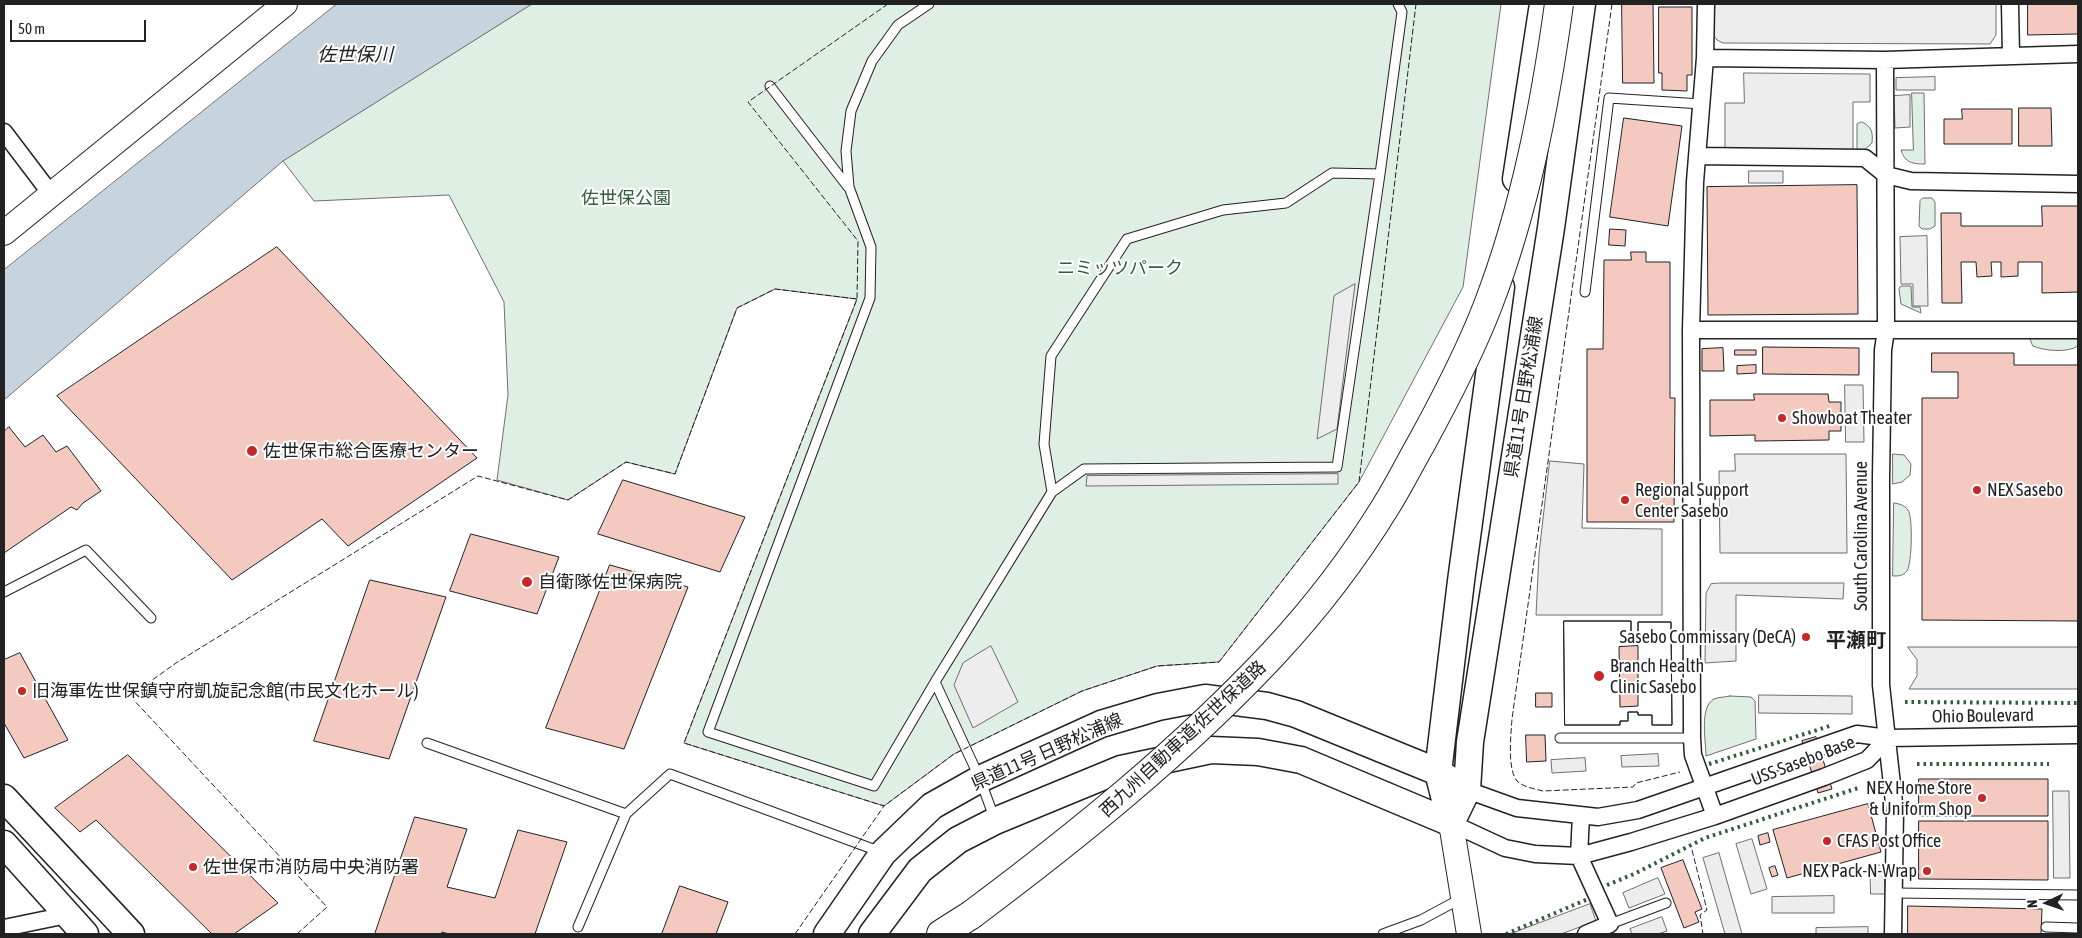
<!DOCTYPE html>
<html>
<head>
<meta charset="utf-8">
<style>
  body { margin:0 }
  #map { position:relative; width:2082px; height:938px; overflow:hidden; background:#fff; font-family:"Asap Condensed",sans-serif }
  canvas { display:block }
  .frame { position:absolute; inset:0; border:5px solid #222; pointer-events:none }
  .north { position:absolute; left:2022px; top:878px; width:50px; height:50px; -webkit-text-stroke:4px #fff; paint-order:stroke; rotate:267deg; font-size:14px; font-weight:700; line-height:20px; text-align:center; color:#222 }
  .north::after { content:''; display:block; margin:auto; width:18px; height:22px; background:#222; clip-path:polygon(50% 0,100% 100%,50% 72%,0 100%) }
  .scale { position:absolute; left:10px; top:20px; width:136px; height:22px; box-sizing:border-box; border:2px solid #222; border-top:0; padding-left:6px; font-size:15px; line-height:18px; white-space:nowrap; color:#222; -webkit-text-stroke:4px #fff; paint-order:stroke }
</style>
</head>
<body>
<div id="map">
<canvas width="2082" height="938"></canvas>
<div class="frame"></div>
<div class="north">N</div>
<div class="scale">50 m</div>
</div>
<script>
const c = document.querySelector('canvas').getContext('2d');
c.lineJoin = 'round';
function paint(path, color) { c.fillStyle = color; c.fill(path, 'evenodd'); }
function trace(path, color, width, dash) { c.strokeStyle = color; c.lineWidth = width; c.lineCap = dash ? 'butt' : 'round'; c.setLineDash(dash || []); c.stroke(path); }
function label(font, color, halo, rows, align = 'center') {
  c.font = font + ' "Asap Condensed","Noto Sans JP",sans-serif'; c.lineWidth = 4; c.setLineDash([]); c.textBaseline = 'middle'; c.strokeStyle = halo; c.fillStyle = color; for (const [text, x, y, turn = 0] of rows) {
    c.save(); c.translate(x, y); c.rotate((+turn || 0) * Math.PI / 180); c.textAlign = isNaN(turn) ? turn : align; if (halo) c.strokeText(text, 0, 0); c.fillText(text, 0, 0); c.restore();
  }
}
const green = new Path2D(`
  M532 4H1501L1463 287 1359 482 1219 662 1157 666 1082 691 954 754 884 806 684 743 857 299 775 289 737 308 675 474 626 462 568 500 497 480 508 395 504 302 449 195 314 201 283 161Z
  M1912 93H1924L1925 164C1913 164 1905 163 1901 150H1913Z
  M1862 122C1872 127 1873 132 1872 143L1862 152 1857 150V124Z
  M1923 198H1932L1935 202V226L1930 229H1922L1919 226 1920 201Z
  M1901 286H1911L1912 307H1920L1921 313 1901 304 1899 289Z
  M2030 338H2078V346C2068 353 2044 351 2033 346Z
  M1893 454 1904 455 1911 464 1910 475 1902 482 1893 484Z
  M1894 503C1900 504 1904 505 1908 510 1913 517 1912 563 1907 571 1903 576 1899 576 1893 576Z
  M1730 696 1751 697 1755 701 1756 739 1706 756C1706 741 1699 707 1714 699 1719 697 1726 697 1730 696Z`);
const parking = new Path2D(`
  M1712 4H1996V35L1990 44 1723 43 1717 40 1712 33Z
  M1744 73 1870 74V102H1853V150L1725 149V103H1744Z
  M1935 77V90H1896V78Z
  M1910 95V127L1895 128 1894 96Z
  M1749 171H1783V183H1749Z
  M1927 236 1928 306H1913V284H1901L1900 237Z
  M1355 284 1337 429 1317 439 1334 296Z
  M1845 385H1863L1864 442H1846Z
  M1735 454H1846L1847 553H1720L1719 471H1735Z
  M1550 461 1584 464 1582 528 1662 529V615H1536L1539 554Z
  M1338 474V484L1086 486 1087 476Z
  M1720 583H1844L1843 599 1736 595V661L1705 663 1706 593 1711 584Z
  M991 646 1018 702 973 728 954 685 963 663Z
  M1908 647H2078V689H1909L1917 676V660Z
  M1759 695 1852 696V714L1759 713Z
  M1658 754 1659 766 1622 767 1621 756Z
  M1585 758 1586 771 1552 773 1551 760Z
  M2053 791H2069L2070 878H2054Z
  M1752 839 1767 889 1751 894 1736 844Z
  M1719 853 1742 934H1725L1703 858Z
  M1870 865H1884L1885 894H1871Z
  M1658 878 1665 894 1629 908 1623 893Z
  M1834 896V913H1772V897Z
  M1590 904 1596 921 1561 934H1510Z
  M1662 917 1667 931 1658 934H1632L1630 929Z
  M1868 927V934H1816V928Z`);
const water = new Path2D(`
  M337 4H532L283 161 4 400V270Z`);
const building = new Path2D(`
  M1622 4H1653L1654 83H1623Z
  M2028 4H2078V34L2028 35Z
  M1659 7H1692V75H1687V91L1662 90V73H1659Z
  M2019 108H2051L2052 146H2019Z
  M1962 109H2012V144H1944V119H1962Z
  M1624 118 1682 126 1668 226 1610 217Z
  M1857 185 1858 314 1708 315 1707 187Z
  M2042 206H2078V292L2042 293V262H2018V276L2001 277V262H1991L1992 276 1977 277 1976 262H1961L1962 303H1942L1941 213H1961V226H2042Z
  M1610 229 1626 230 1625 246 1609 245Z
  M277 247 477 458 348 546 322 519 232 580 57 396Z
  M1631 252H1646V262H1670V398H1675L1674 522H1587V349H1603L1604 260H1631Z
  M1763 347 1859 348V375L1763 374Z
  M1723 348 1724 371H1702V349Z
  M1735 350H1756V355H1735Z
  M1932 353H2014V365H2078V621L1922 620V398H1958V372H1932Z
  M1756 365V373L1737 374V366Z
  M1754 394H1828L1829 402H1841V431H1829V440L1755 441V435L1710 436V400H1754Z
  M9 427 25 447 43 435 56 452 67 446 101 491 83 503 77 510 71 507 4 553V432Z
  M623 480 745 517 720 572 598 534Z
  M471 534 559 557 537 614 450 591Z
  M610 565 688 587 624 749 546 728Z
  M370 580 446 597 389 759 314 741Z
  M1564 621H1631V642H1638V622H1671L1672 725H1652V715H1638V712H1628V721H1620V725H1565ZM1638 646V706L1620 707 1619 647Z
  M1564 621H1631V642H1638V622H1671L1672 725H1652V715H1638V712H1628V721H1620V725H1565Z
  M20 653 68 740 24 758 4 723V660Z
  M1536 693H1552V707H1536Z
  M1526 735H1545L1546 761 1527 762Z
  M1816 737 1832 789 1818 793 1802 741Z
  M128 755 278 903 234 934H212L96 820 80 832 55 808Z
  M1919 779H2048V816H1919Z
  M1868 804 1881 852 1787 878 1773 830Z
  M415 817 467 829 447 887 495 898 518 830 567 842 535 934H449L442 932 441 934H375Z
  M1919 821H2048V880L1919 879Z
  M1768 833 1770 842 1760 845 1758 836Z
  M1683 860 1702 909 1695 912 1699 922 1684 928 1661 868Z
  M1775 866 1778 875 1772 877 1769 868Z
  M680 886 728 902 716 934H662Z
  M1908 906 2042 909 2041 934H1908Z`);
const lane = new Path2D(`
  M929 4 898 25 872 61 851 111 846 151 849 187 871 247 870 298 708 732 874 786 935 682 1052 492 1044 444 1051 356 1127 239 1223 210 1286 203 1332 173 1380 174 1402 12 1398 4
  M770 86 848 187
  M1585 292 1609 98 1701 104
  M1052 492 1084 469 1337 467 1380 174
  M4 592 86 550 151 618
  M935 682 980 779 995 820
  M1560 738H1692
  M427 743 626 814
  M1894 893 2078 895
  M1610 924 1666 903
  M578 927 626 814 670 774 881 852
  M2046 927 2078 928
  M1383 934 1421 920 1462 898`);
const street = new Path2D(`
  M1706 4 1705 58 1695 182 1691 330 1692 738 1693 755 1715 816
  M2010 4 2011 56
  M1705 58 1885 60 2078 54
  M1885 60 1886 330 1883 350 1881 478V685L1895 812 1893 934
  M4 132 51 194
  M1697 156 1865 158 1886 175 1911 181 2078 184
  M1691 330H2078
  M1467 790 1517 808 1598 817 1638 810 1857 734 1888 738 2078 735
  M1581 815 1579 856 1610 924 1586 934
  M1451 823 1505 848 1535 854 1579 856 1631 842 1715 816 1824 777 1867 760 1888 738
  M4 928 67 915`);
const secondary = new Path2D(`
  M4 233 285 4
  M1451 823 1469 934`);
const primary = new Path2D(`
  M1516 179 1543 4
  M4 798 131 934
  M1451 823 1467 790 1470 742 1551 228 1582 4
  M1451 823 1438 772 1461 581 1501 287
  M4 844 85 934
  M827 934 883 853 932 806 980 779 1101 724 1158 707 1205 698 1267 706 1296 714 1438 772 1452 781
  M872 934 920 870 958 840 995 821 1121 769 1211 750 1258 752 1301 760 1451 823`);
const highway = new Path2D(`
  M941 934 971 915`);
const highwayBridge = new Path2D(`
  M971 915C1078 835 1182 751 1273 654 1315 609 1354 558 1386 506 1399 485 1410 463 1422 442 1446 398 1470 352 1488 305 1525 209 1545 105 1559 4`);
const hedge = new Path2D(`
  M1905 702 2078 703
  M1709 764 1833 725
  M1917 764H2049
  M1607 885 1634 874 1705 838 1858 788
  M1506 934 1588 899`);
const fence = new Path2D(`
  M888 4 748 102 858 241 857 299 684 743 884 806 954 754 1082 691 1157 666 1219 662 1359 482 1416 4
  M1612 4 1512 719C1511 734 1507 769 1517 781 1523 787 1535 789 1543 791L1633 787 1636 783 1680 772
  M1692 850 1707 910 1700 915 1703 934
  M297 934 327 907 130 696 176 663 478 476 568 500 626 462 675 474 737 308 775 289 857 299V301
  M795 934 884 806 882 805`);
const markers = [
  [1782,418,5,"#c62828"],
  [252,451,6,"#c62828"],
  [1977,490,5,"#c62828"],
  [1625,500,5,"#c62828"],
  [527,582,6,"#c62828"],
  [1806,637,5,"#c62828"],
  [1599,676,6,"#c62828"],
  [22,691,5,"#c62828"],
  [1982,798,5,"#c62828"],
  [1827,841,5,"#c62828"],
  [193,867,5,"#c62828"],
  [1927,871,5,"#c62828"]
];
const parkNames = [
  ["佐世保公園",626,198],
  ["ニミッツパーク",1120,268]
];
const streetNames = [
  ["県道11号 日野松浦線",1524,397,-81],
  ["South Carolina Avenue",1861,536,-90],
  ["Ohio Boulevard",1983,716,-1],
  ["西九州自動車道;佐世保道路",1183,739,-43],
  ["県道11号 日野松浦線",1047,752,-24],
  ["USS Sasebo Base",1803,761,-21]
];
const poiNames = [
  ["Showboat Theater",1792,418],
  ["佐世保市総合医療センター",263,451],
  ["Regional Support",1635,490],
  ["Center Sasebo",1635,511],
  ["NEX Sasebo",1987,490],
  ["自衛隊佐世保病院",538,582],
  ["Sasebo Commissary (DeCA)",1796,637,"right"],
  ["Branch Health",1610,666],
  ["Clinic Sasebo",1610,687],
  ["旧海軍佐世保鎮守府凱旋記念館(市民文化ホール)",32,691],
  ["NEX Home Store",1972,788,"right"],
  ["& Uniform Shop",1972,809,"right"],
  ["CFAS Post Office",1837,841],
  ["佐世保市消防局中央消防署",203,867],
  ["NEX Pack-N-Wrap",1917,871,"right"]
];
const waterNames = [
  ["佐世保川",355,55]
];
const quarterNames = [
  ["平瀬町",1856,641]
];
paint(green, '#e0efe3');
trace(green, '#6f6f6f', 1);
paint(parking, '#ededed');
trace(parking, '#6f6f6f', 1);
paint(water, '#c7d3dd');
trace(water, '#6f6f6f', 1);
paint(building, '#f3c9c0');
trace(building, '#222', 1);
trace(lane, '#222', 11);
trace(street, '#222', 19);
trace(secondary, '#222', 26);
trace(primary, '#222', 29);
trace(highway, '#222', 30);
trace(lane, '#fff', 9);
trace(street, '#fff', 16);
trace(secondary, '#fff', 24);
trace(primary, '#fff', 26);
trace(highway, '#fff', 28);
trace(highwayBridge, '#222', 30, []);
trace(highwayBridge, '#fff', 28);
trace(hedge, '#2f5e38', 4, [2.5, 4]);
trace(fence, '#222', 1, [6, 2.5]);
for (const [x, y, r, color] of markers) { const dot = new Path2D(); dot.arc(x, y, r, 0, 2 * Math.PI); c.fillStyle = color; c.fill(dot); trace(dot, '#fff', 2); }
label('18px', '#2f5e38', '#fff', parkNames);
label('18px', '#222', '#fff', streetNames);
label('18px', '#222', '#fff', poiNames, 'left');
label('italic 19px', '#222', '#fff', waterNames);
label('bold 20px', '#222', '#fff', quarterNames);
</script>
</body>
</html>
